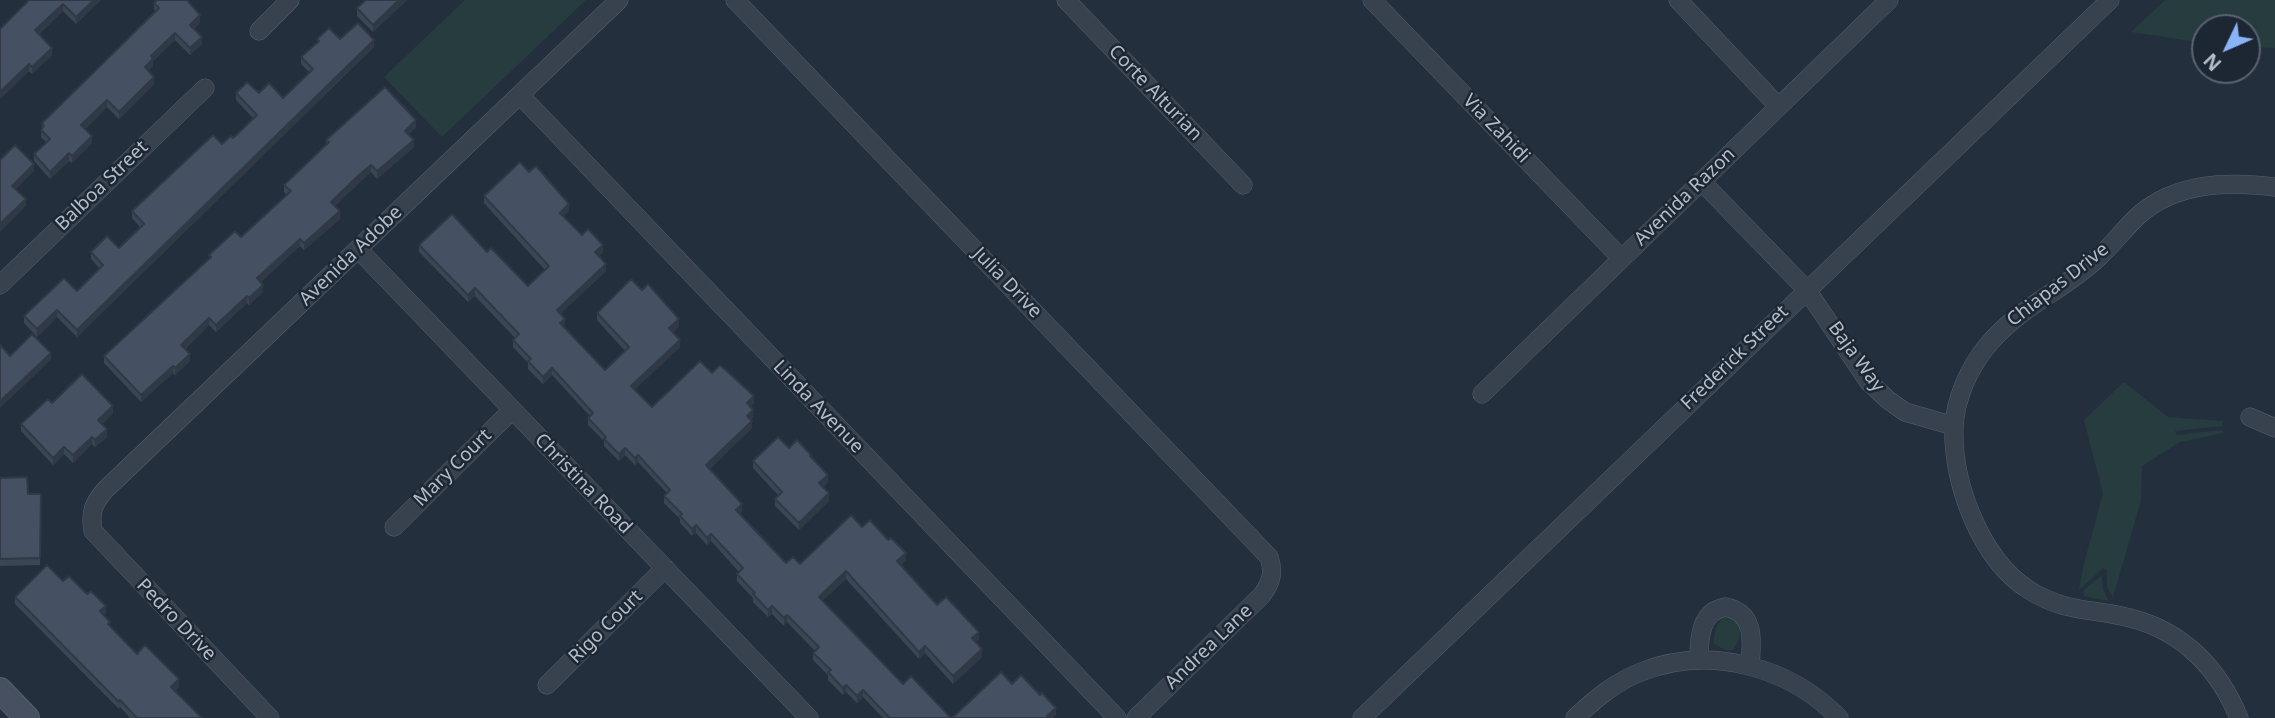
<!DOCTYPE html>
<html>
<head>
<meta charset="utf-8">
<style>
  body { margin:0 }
  #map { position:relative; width:2275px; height:718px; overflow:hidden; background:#242f3e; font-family:"Noto Sans",sans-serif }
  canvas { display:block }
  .north { position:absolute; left:2191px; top:14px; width:70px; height:70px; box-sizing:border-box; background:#1d2633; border:2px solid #59626f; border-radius:50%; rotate:226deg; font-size:19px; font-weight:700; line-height:28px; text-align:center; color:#b4bcc9 }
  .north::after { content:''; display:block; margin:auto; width:24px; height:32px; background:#8ab4f8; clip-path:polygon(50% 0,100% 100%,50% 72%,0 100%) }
</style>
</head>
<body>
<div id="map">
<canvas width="2275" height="718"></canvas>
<div class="north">N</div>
</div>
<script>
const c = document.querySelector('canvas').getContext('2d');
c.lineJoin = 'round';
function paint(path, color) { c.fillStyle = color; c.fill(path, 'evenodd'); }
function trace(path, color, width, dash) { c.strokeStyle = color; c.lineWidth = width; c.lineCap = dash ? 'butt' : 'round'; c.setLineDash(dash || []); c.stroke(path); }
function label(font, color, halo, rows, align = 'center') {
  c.font = font + ' "Noto Sans",sans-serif'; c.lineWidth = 5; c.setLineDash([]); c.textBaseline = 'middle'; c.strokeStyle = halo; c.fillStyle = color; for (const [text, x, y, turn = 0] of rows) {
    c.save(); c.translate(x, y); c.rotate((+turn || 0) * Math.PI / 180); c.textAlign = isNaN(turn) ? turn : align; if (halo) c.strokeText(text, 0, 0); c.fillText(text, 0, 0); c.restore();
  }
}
const green = new Path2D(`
  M465 0H586L442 137 384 77Z
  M2165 0H2275V48L2247 47V28H2205V43L2131 32Z
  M2124 382 2168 417 2222 421V426L2175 431 2177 435 2223 430V433L2180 442 2142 466 2141 500 2113 597 2107 587V570L2103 568 2079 590 2084 563 2103 494 2084 420Z
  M2102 575 2103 589 2109 601 2084 596V590Z
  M1724 617H1730L1740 625C1741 634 1739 644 1732 650H1725L1714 644C1713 635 1717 622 1724 617Z`);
const minor = new Path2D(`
  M735 0 1269 557C1274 572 1272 581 1262 595L1136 718
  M1066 0 1243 185
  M1372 0 1621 258
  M1678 0 1778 106
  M259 31 290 0
  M520 95 1117 718
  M1701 181 1807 290 1868 381 1887 399 1905 412 1954 426
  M358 249 809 718
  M0 285 205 88
  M1482 394 1889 0
  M2250 417 2275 428
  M394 527 512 410
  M1699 660C1699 638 1700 611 1726 607 1756 613 1752 642 1750 666
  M547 685 665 568
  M270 718 93 531C90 512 93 504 105 490L619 0
  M1362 718 2110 0
  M1575 718C1594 700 1615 682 1641 672 1708 645 1789 666 1839 718
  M2239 718C2219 669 2183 631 2130 618 2091 608 2066 613 2029 590 1981 560 1952 483 1954 428 1955 399 1969 368 1987 346 2020 306 2063 291 2099 257 2113 244 2125 228 2139 215 2177 182 2228 181 2275 187`);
const secondary = new Path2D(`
  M0 690 27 718`);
const wall = new Path2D(`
  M29 0H101L76 24 63 11 39 34 52 55 32 74 29 71 0 99Z
  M407 0 373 32 357 16V8Z
  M154 3 190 4 200 22 194 29 202 44 190 55 175 40 153 61V66L148 71 154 84 119 119 107 107 85 129 92 143 72 163 69 161 50 179 34 161V154L46 142 41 137 42 123 155 11 154 10Z
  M317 39H340L374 47 77 337 57 317 37 337 24 323V316L77 291 100 269 91 259V252L119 248 140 227 132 218V211L222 144 233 138 253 118 236 100V93H259L283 98 309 72 301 64V57L317 42Z
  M416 127 408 135 414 147 377 179 371 172 359 182 334 206 340 219 304 250 300 246 260 282 263 292 249 305 247 303 216 332 209 325 185 349 190 361 175 375 173 373 141 402 104 363V356L209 258V255L241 237 287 195 284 192V185L326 144V140Z
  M529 172 569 211 563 216 582 235 603 252 599 256 606 271 560 314 565 326 564 327 605 370 625 351 597 320V313L679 326 673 332 680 347 635 389 652 407 712 373 754 403 750 407 753 417 751 419 752 428 709 469 742 511 740 514 786 563 800 564 862 527 906 560 901 565 937 605 979 639 975 642 982 657 953 684 925 653 919 659 846 579 822 601 903 684 951 718H883L863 697 857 703 846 692 843 695 828 680V675L813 660V653L815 651 787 622 784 626 772 614 768 617 753 602V598L737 581V574L739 572 711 541 707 545 696 533 692 536 680 523V519L664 503V496L667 493 638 462 635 465 625 455 619 461 604 446V441L588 425V418L590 416 552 375 543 384 528 369V363L513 347V340L515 338 475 296 468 302 419 252V245L487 252 528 286 545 270 484 203V196Z
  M113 413 102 424 107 437 95 447 92 444 73 463 64 454 53 465 21 431V424Z
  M789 448 811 458 828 482 823 487 829 501 799 530 775 506V499L779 496 753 468V461Z
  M0 478 28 494H41L40 565 0 566Z
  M15 597 106 613 104 615 110 626 137 654 179 687 175 691 202 718H130L120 707 119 709 15 604Z`);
const shadedWall = new Path2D(`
  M94 0H101L76 24V17Z
  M399 0H407L373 32V25Z
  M63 4V11L35 37V30Z
  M200 15V22L190 32V25Z
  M175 33V40L153 61V66L145 74V67L151 56Z
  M202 37V44L190 55V48Z
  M374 40V47L77 337V330Z
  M52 48V55L32 74V67Z
  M29 64V71L0 99V92Z
  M154 77V84L119 119V112Z
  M107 100V107L81 132V125Z
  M416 120V127L405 138V131Z
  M92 136V143L72 163V156Z
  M414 140V147L377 179V171Z
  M69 153V161L50 179V172Z
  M34 164V171L12 193V186Z
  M371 165V172L331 210V202Z
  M26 199V206L0 232V224Z
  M569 204V211L560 220V213Z
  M340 211V219L304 250V243Z
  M300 239V246L257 286V278Z
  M603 245V252L595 259V252Z
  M606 264V271L557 317V310Z
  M263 285V292L249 305V298Z
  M475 288V296L468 302V295Z
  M247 296V303L216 332V325Z
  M57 310V317L37 337V329Z
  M209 318V325L181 352V345Z
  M565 319V326L560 331V323Z
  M679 319V326L669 335V328Z
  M680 340V347L631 393V386Z
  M51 353V360L0 408V401Z
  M190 354V361L175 375V368Z
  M173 366V373L141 402V395Z
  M552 368V375L543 384V377Z
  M754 396V403L747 410V403Z
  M113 406V413L98 427V420Z
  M753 410V417L747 423V416Z
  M752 421V428L706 473V465Z
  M107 429V437L95 447V440Z
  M92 437V444L73 463V455Z
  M64 447V454L53 465V458Z
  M625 448V455L619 461V454Z
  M638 455V462L635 465V458Z
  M828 475V482L819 490V483Z
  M829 493V501L799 530V523Z
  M742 504V511L736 517V510Z
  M696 525V533L692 536V529Z
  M711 534V541L707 545V538Z
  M906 553V560L897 569V561Z
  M846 571V579L819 604V597Z
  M106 606V613L100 619V611Z
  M772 606V614L768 617V610Z
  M787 615V622L784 626V618Z
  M979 632V639L972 646V638Z
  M925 646V653L919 659V652Z
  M982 649V657L953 684V676Z
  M179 679V687L171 694V687Z
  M846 685V692L843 695V688Z
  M863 690V697L857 703V696Z
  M1056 708V715L1053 718H1047V716Z`);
const building = new Path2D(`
  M29 0H94L76 17 63 4 35 30 52 48 32 67 29 64 0 92V29Z
  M157 0H187L200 15 190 25 202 37 190 48 175 33 151 56 153 59 145 67 154 77 119 112 107 100 81 125 92 136 72 156 69 153 50 172 34 154 50 139 41 130 44 126 42 123 159 8 154 3Z
  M366 0H399L373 25 357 8Z
  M358 23 374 40 77 330 57 310 37 329 24 316 64 278 77 291 103 265 91 252 107 236 119 248 144 224 132 211 213 135 222 144 231 136 233 138 257 115 236 93 247 82 259 93 269 83 283 98 313 69 301 57 319 41 317 39 329 28 340 39Z
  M385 87 416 120 405 131 414 140 377 171 371 165 359 175 331 202 340 211 304 243 300 239 257 278 263 285 249 298 247 296 216 325 209 318 181 345 190 354 175 368 173 366 141 395 104 356 211 257 209 255 235 231 241 237 291 191 284 185 329 142 326 140Z
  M15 145 34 164 12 186 26 199 0 224V160Z
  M520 162 529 172 536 166 569 204 560 213 582 235 588 229 603 245 595 252 606 264 557 310 565 319 560 323 605 370 629 347 597 313 631 279 642 290 648 284 679 319 669 328 680 340 631 386 652 407 700 361 712 373 720 365 754 396 747 403 753 410 747 416 752 421 706 465 742 504 736 510 786 563 793 557 800 564 851 515 862 527 870 520 888 540 891 538 906 553 897 561 937 605 946 597 979 632 972 638 982 649 953 676 925 646 919 652 846 571 819 597 903 684 911 676 951 718H890L863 690 857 696 846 685 843 688 828 672 831 670 813 653 819 647 787 615 784 618 772 606 768 610 753 594 755 593 737 574 743 568 711 534 707 538 696 525 692 529 680 516 682 514 664 496 670 490 638 455 635 458 625 448 619 454 604 439 606 437 588 418 593 413 552 368 543 377 528 361 531 359 513 340 519 334 475 288 468 295 419 245 452 214 487 252 491 248 528 286 549 266 484 196Z
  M32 334 51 353 0 401V345L10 356Z
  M82 374 113 406 98 420 107 429 95 440 92 437 73 455 64 447 53 458 21 424 48 399 52 403Z
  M778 437 789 448 797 440 811 455 810 456 828 475 819 483 829 493 799 523 775 499 782 492 753 461Z
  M27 477 28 494H41L40 558 0 559V478Z
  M47 565 63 581 69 576 87 594 91 591 106 606 100 611 110 622 108 624 137 654 145 645 179 679 171 687 202 718H137L120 700 119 702 15 597Z
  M1001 672 1012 684 1021 675 1040 695 1042 693 1056 708 1047 716 1049 718H952Z`);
const streetNames = [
  ["Corte Alturian",1155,93,46],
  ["Via Zahidi",1496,129,46],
  ["Balboa Street",102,186,-44],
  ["Avenida Razon",1685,197,-44],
  ["Avenida Adobe",351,256,-44],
  ["Julia Drive",1007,283,46],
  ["Chiapas Drive",2058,285,-38],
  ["Baja Way",1856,357,54],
  ["Frederick Street",1735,358,-44],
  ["Linda Avenue",818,407,46],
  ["Mary Court",453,468,-45],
  ["Christina Road",583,484,46],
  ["Pedro Drive",176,620,46],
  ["Rigo Court",606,627,-45],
  ["Andrea Lane",1209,647,-44]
];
paint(green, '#263c3f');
trace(minor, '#565f6c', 19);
trace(secondary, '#565f6c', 26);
trace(minor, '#38414e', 18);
trace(secondary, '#465061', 24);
paint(wall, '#3b4654');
paint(shadedWall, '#303945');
paint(building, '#455162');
trace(building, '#303945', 2);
label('19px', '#b4bcc9', '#1d2633', streetNames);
</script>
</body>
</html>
